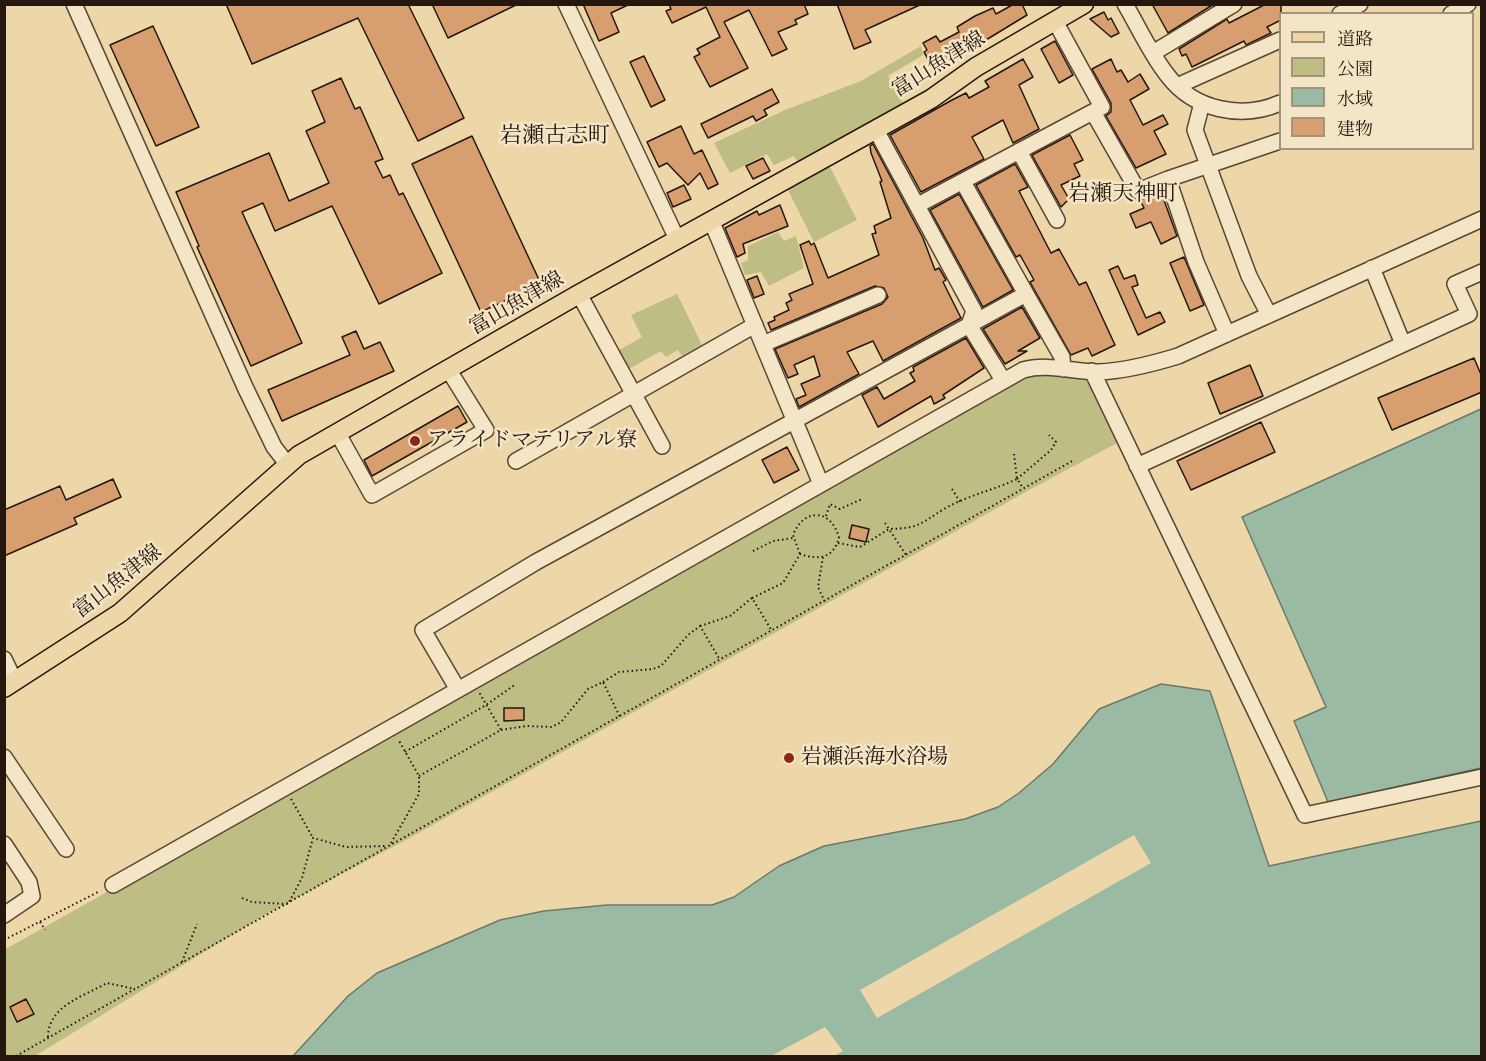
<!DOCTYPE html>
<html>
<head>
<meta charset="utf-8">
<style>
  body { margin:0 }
  #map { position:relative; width:1486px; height:1061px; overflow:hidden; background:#edd7a8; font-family:"IM FELL French Canon","Noto Serif JP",serif }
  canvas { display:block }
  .frame { position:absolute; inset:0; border:6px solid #26170e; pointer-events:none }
  .legend { position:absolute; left:1279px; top:12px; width:195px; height:138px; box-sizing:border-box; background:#f3e5c6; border:2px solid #a1937c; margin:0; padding:8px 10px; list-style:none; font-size:18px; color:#26170e }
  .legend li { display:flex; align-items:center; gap:12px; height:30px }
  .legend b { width:30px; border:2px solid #a1937c }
</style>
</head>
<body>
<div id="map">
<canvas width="1486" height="1061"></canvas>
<div class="frame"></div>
<ul class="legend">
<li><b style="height:8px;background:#edd7a8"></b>道路</li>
<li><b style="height:16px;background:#bebd84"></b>公園</li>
<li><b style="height:16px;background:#9abaa4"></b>水域</li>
<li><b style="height:16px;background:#d79f70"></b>建物</li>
</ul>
</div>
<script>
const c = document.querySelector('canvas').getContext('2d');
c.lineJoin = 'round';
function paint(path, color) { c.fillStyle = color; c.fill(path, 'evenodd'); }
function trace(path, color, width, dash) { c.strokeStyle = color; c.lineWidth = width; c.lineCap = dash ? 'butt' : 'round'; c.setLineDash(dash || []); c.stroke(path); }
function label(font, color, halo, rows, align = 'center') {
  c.font = font + ' "IM FELL French Canon","Noto Serif JP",serif'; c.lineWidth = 5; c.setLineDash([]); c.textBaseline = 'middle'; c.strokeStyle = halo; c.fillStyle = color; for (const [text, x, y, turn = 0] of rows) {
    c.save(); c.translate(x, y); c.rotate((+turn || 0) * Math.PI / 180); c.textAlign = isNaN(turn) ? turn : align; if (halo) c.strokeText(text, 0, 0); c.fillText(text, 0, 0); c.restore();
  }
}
const green = new Path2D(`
  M921 46 923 55 888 76 904 104 798 163 794 156 774 165 767 154 730 173 714 143 785 110 861 81Z
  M829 165 857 220 814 242 787 188Z
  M778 232 784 241 796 236 804 268 769 286 761 272 745 275 741 263 748 260V246Z
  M677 294 702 345 682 356 678 350 666 357 661 351 625 371 616 352 642 337 631 315Z
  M1055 373 1085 377 1117 443 1031 489 406 840 263 916 35 1056H5L4 950 994 392 1027 377Z`);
const water = new Path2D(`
  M1481 409V768L1328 802 1294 721 1326 707 1242 517Z
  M1161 684 1210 691 1269 866 1481 821V1056H293L348 996 377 973 500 920 544 911 607 905H712L734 897 779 866 824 846 965 819 998 807 1019 793 1053 764 1099 709Z`);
const pier = new Path2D(`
  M1134 835 1151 863 877 1018 860 990Z
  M825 1027 843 1051 834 1056H771Z`);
const building = new Path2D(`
  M226 4H408L464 118 418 141 358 18 252 64Z
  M432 4H518L448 38Z
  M583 4H630L611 13 619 32 599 41Z
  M669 4H804L808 14 795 20 797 24 778 32 787 49 772 56 749 10 724 22 748 68 710 87 694 57 700 54 697 49 720 37 706 7 672 23 666 11 671 9Z
  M837 4H922L865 30 871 42 854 49Z
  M1014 4H1022L1027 15 935 71 924 52 927 50 923 43 936 36 940 42 959 32 957 27 975 16 993 8 996 14Z
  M1152 4H1214L1168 33Z
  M1266 4H1281V20L1267 27 1271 33 1246 45 1244 41 1192 67 1186 54 1182 56 1179 49 1227 19 1229 23Z
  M1104 12 1108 20 1111 18 1119 33 1111 37 1090 19Z
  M153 26 199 127 156 146 110 45Z
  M1055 41 1073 75 1059 83 1041 49Z
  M644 56 665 100 651 107 630 62Z
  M1023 59 1033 77 1019 85 1039 129 1013 143 1003 120 972 137 984 159 921 192 890 135 952 100 966 93 969 98 989 87 985 81Z
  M1111 59 1117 72 1121 70 1128 82 1140 74 1149 89 1130 100 1143 125 1163 115 1168 124 1154 131 1166 154 1136 168 1106 116 1111 112V103L1092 69Z
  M341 78 355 109 360 107 383 159 375 162 383 178 390 175 399 195 403 193 442 273 379 304 332 206 275 231 263 203 242 212 302 343 251 366 197 247 199 246 176 192 269 153 289 201 329 183 306 131 325 122 312 91Z
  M772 89 779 102 764 110 767 115 756 121 753 116 708 138 701 124Z
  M681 126 694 154 702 150 718 184 708 189 700 173 688 185 667 163 659 167 647 142Z
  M1070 135 1083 160 1074 164 1080 176 1061 185 1069 199 1061 207 1032 155Z
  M472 136 541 284 481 312 412 164Z
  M873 144 923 238 935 270 939 268 946 280 943 282 961 318 883 361 873 341 847 352 859 374 799 407 796 399 806 395 801 384 820 376 814 356 794 365 798 374 788 378 775 349 882 304 888 297 884 288 875 286 771 330 768 323 775 320 774 317 789 310 786 303 792 300 789 294 813 284 800 245 809 241 811 245 814 243 828 278 879 255 872 234 876 233 874 226 891 218 880 182 882 181 871 153 870 146Z
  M763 158 770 171 753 179 746 166Z
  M1015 164 1028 187 1019 191 1051 253 1059 249 1079 285 1086 282 1115 345 1092 356 1088 348 1071 355 1030 282 1034 280 1020 255 1016 257 976 185Z
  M684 185 691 199 673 207 667 193Z
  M1161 192 1177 236 1161 244 1151 222 1136 228 1130 214 1144 208 1140 200Z
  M959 194 1013 290 983 307 930 210Z
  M780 205 788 226 743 244 745 253 737 257 725 228 757 211 759 215Z
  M1184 257 1204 305 1190 311 1170 263Z
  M1118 266 1124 279 1135 275 1138 285 1132 287 1146 318 1160 312 1165 322 1138 335 1109 270Z
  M757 276 764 294 754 298 747 280Z
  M1022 307 1040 338 1018 351H1027L1005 364 983 329Z
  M356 331 364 349 380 342 394 371 282 421 268 390 350 355 342 337Z
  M966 338 984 368 943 395 945 398 934 404 931 396 878 427 862 395 877 387 884 399 915 381 910 373 914 371 913 367Z
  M1474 358 1482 377V392L1392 430 1378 398Z
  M1250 365 1263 396 1220 414 1208 383Z
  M458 406 467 422 372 476 364 460Z
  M1261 422 1275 452 1191 490 1177 461Z
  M787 447 799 470 774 483 762 460Z
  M113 479 121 497 74 518 77 524 4 556V510L60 486 66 500Z
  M852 525 869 529 866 542 849 538Z
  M504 708H524V720L504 721Z
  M26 999 34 1014 17 1022 10 1007Z`);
const path = new Path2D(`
  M1014 454 1017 479
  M1017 479 1051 450 1056 442 1049 435
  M952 489 960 502
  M826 516 830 504 840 509 862 499
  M885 523 889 529C921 528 919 524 944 509 966 496 994 490 1017 479L1023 488
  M838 543 860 547 889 529 906 555
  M753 551 773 541 793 538
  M823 557 818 587 825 602
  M752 598 783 583 800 554C818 560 833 559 839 538 832 509 804 507 793 535L800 554
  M700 626 730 616 752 598 772 631
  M603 682 619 672 653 669 661 666 688 635 700 626 720 660
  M501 730 526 726 552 727 561 722 588 689 603 682 620 717
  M405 752 486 705 516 684
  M419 776 501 730 479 692
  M291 799 313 838
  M391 843 419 794V776L398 739
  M242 898 252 902 288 904 302 878 313 838 346 847 386 846
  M40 922 45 930
  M4 940 100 891
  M182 962 197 924
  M48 1037C48 1006 84 996 107 983L135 989
  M16 1056 1074 460`);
const minor = new Path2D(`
  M74 4 245 387 274 447 288 465
  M566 4 677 239
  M1125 4C1139 28 1151 55 1168 76 1194 110 1242 120 1280 103
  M1340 14 1360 4
  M1451 14 1468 4
  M1153 53 1234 4
  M1177 86 1280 40
  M1202 103 1195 130 1249 276 1269 315
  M1093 112 1138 191 1168 179
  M876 130 974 311 969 325 1003 380
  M1019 151 1057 220
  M918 205 1102 107 1055 21
  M711 220 821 484
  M1372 268 1403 344
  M579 294 662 446
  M1026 294 1062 357 1063 369
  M1227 334 1196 262 1168 179 1280 141
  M763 344 878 295
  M1092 371 1305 815 1482 777
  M337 432 372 495 486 430 448 369
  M516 461 755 325
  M1137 466 1469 314 1455 284 1482 272
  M4 659 15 682
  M457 688 423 630 536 562 1026 294 963 182
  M4 757 66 849
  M4 844 29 882 32 896 4 915
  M113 885 1023 370C1048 363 1073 372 1098 372 1126 371 1152 364 1178 356L1482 219`);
const major = new Path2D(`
  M4 688 120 613 299 455 579 294 931 99 976 67 1084 4`);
const markers = [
  [415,441,6,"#8f2418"],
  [789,758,6,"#8f2418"]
];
const streetNames = [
  ["富山魚津線",939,65,-32],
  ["富山魚津線",517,304,-30],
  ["富山魚津線",118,582,-38]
];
const poiNames = [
  ["アライドマテリアル寮",427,441],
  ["岩瀬浜海水浴場",801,758]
];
const neighbourhoodNames = [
  ["岩瀬古志町",555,137],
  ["岩瀬天神町",1123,195]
];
paint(green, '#bebd84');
paint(water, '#9abaa4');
trace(water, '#6c7968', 1.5);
paint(pier, '#edd7a8');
paint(building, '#d79f70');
trace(building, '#26170e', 1.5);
trace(minor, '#584734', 18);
trace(major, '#26170e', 21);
trace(path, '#26170e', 2, [1.5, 3]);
trace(minor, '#f3e5c6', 15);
trace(major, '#edd7a8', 18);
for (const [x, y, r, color] of markers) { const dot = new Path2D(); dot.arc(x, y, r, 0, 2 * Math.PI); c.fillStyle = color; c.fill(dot); trace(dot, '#f3e5c6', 2); }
label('21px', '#26170e', '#f3e5c6', streetNames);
label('21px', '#26170e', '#f3e5c6', poiNames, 'left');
label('22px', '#26170e', '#f3e5c6', neighbourhoodNames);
</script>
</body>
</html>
